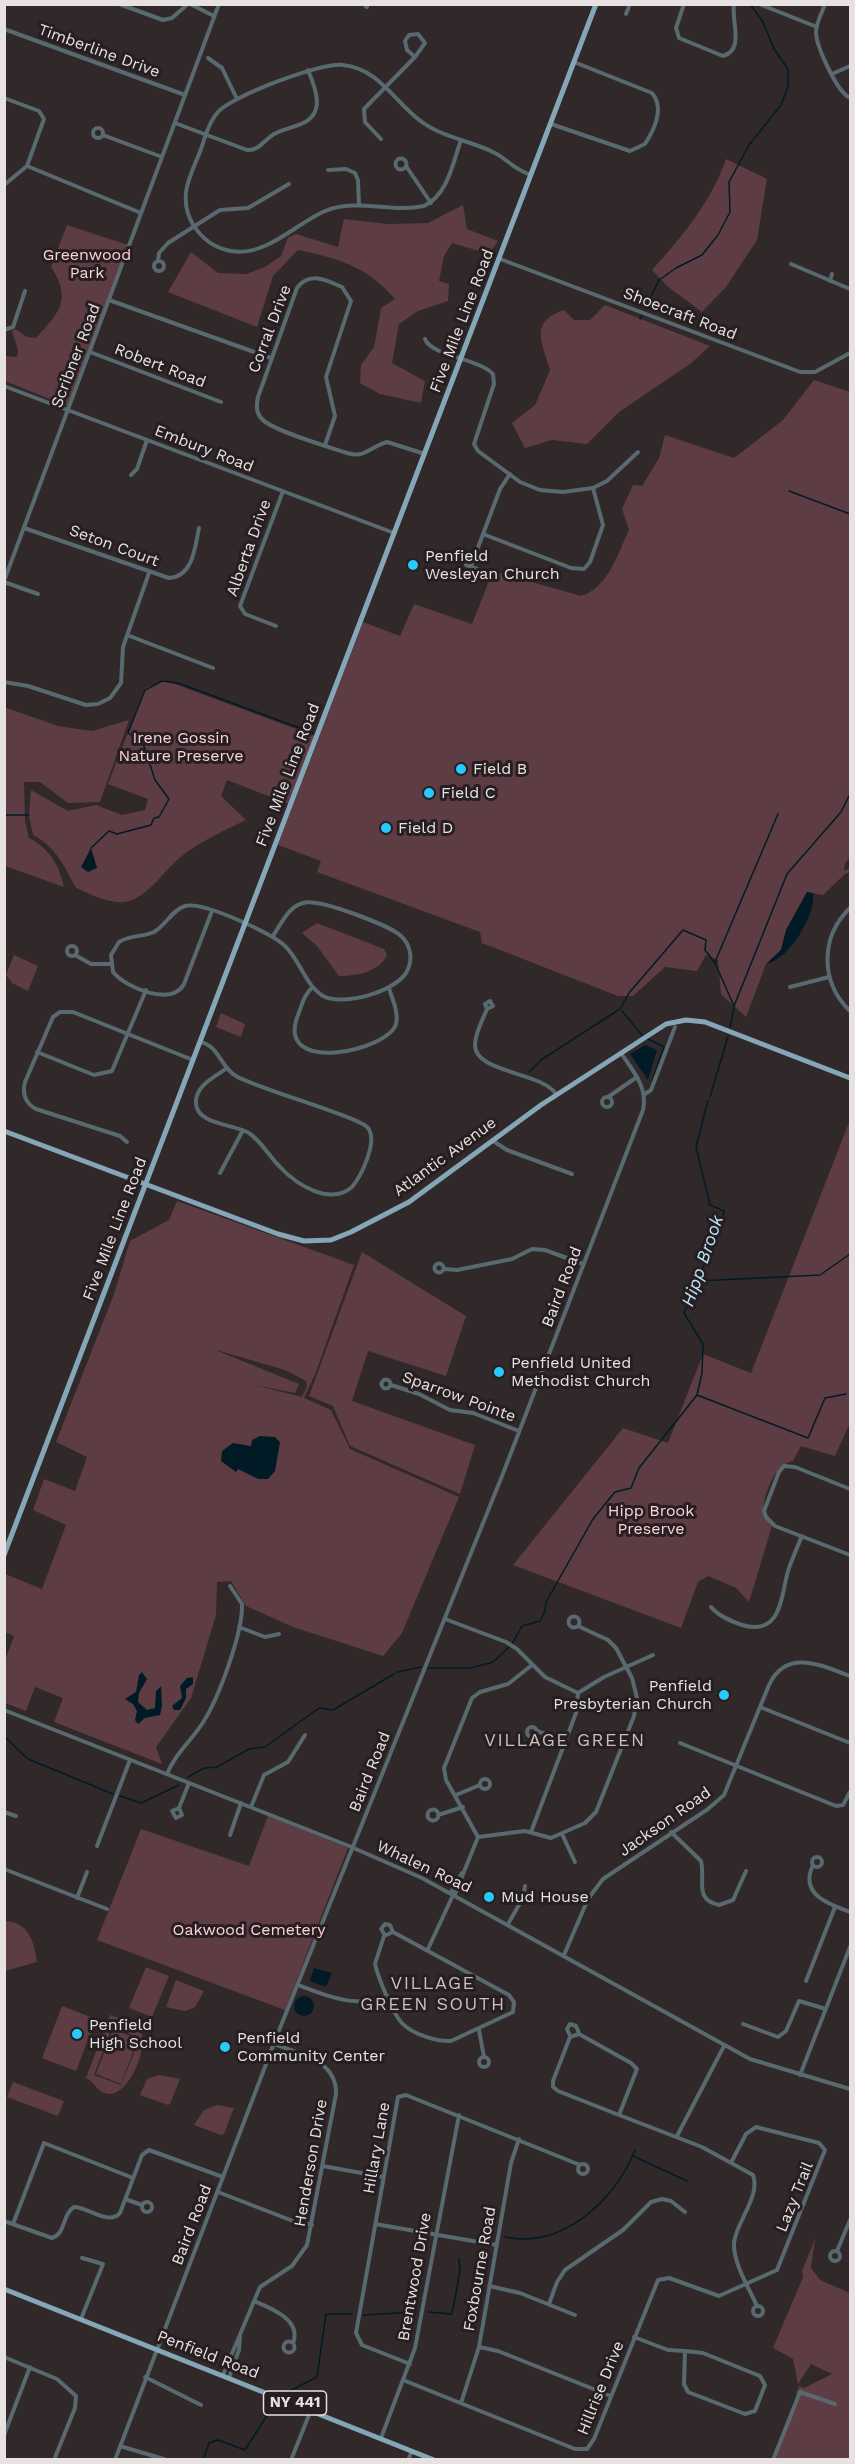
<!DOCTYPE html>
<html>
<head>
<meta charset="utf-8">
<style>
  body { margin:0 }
  #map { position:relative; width:855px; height:2464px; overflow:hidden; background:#302829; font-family:"Work Sans",sans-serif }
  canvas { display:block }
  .frame { position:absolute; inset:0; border:6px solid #e7e1e2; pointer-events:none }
</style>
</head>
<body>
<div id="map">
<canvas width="855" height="2464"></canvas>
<div class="frame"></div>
</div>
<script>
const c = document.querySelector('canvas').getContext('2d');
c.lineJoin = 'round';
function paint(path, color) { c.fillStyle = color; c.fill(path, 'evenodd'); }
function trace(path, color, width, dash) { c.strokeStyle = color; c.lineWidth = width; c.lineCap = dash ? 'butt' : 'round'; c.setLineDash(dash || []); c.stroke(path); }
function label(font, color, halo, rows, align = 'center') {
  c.font = font + ' "Work Sans",sans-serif'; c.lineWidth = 6; c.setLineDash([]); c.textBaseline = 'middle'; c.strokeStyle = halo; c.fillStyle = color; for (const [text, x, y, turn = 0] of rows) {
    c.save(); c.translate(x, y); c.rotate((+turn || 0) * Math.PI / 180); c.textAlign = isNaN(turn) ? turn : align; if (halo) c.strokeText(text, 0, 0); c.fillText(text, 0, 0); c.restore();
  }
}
const green = new Path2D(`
  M726 159 767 179 757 240 726 287 702 312 667 286 652 270C682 237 711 202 726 159Z
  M463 205 467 229 498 241 489 254 452 243 444 256 439 281 449 284 448 301 418 311 399 324 392 363 425 381 421 403 380 394 360 383 361 365 374 347 381 308 395 299C366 266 340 259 298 250L273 276 257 327 168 292 191 252 218 273 246 274 265 267 281 256 288 238 296 234 338 247 344 219 388 224 428 223Z
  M67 225 128 245 67 406 5 381 4 356 17 357 18 350 12 331 15 329 27 337 36 338C60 312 72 299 51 267Z
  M605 305 710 346 690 364 619 412 587 444 552 440 525 448 512 423 535 405 550 370C543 343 528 322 564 310L574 320H590Z
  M814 380 850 392V857L845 864 844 871 850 868V872L845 874 823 895 807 892 786 930 781 950 766 964 746 1017 721 994 718 960 706 955 697 971 665 967 633 996H618L482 943 480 932 317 872 321 861 278 845 363 622 400 636 414 604 472 624 493 571 581 596C608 588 618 553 629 530L622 509 633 485 642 486 659 458 665 435 734 458 783 420Z
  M164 680 315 736 289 804 227 780 221 796 246 820C224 831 202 840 182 856 164 870 151 894 129 901 113 906 90 894 76 888 64 866 56 847 33 835L29 815 31 790 68 811 96 805 122 815 145 810 148 799 108 784 145 688Z
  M4 707 58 726 92 731 129 720 100 802 68 803 40 782H24L25 821 29 838C50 849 59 865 64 887L5 866Z
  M317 923 384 949 387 955C379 972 357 976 339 976L317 946 302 933Z
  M14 955 38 966 28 991 12 983 6 975Z
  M221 1013 245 1024 241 1037 216 1027Z
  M850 1120V1423L835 1456 801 1446 793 1461C773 1465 763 1496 763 1515L772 1526 749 1602 736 1588 708 1576 698 1582 681 1628 513 1565 623 1428 668 1443 703 1354 751 1373Z
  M177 1201 354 1265 316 1372 304 1398 331 1410 350 1449 459 1497 402 1633 383 1656 293 1627 246 1606 231 1581 217 1582 216 1615 191 1698 156 1747 162 1764 54 1722 63 1698 35 1687 26 1711 5 1703 4 1663 14 1636 5 1632V1574L42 1589 66 1525 33 1510 44 1479 75 1491 87 1457 56 1442 114 1294 130 1241 169 1220ZM213 1349 285 1370 306 1381 307 1386 302 1397 255 1385 295 1393 299 1384Z
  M362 1252 466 1316 446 1376 368 1351 352 1401 475 1445 460 1494 350 1446 333 1406 309 1396Z
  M268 1816 348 1848 285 2010 97 1940 141 1829 249 1866Z
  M4 1921C29 1922 34 1941 37 1962L5 1971Z
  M146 1967 169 1976 152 2017 129 2008Z
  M176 1980 204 1991 195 2007 185 2011 166 2007Z
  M62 2006 96 2019 76 2071 42 2058Z
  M110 2015C119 2019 130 2018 137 2025 153 2039 131 2095 109 2094 97 2093 95 2082 86 2078ZM112 2027 140 2038 121 2085 94 2075Z
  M113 2029 138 2039 121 2084 96 2074Z
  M159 2075 180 2079 170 2104 168 2105 140 2095 147 2079Z
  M13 2082 64 2101 58 2116 7 2097Z
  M217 2105 234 2108 224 2134 221 2135 194 2125 204 2110Z
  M815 2239 811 2268 820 2280 850 2293V2459H774L799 2396 796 2395 799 2386 804 2388 832 2374 811 2364 798 2384 793 2359 773 2348 803 2277 802 2271Z`);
const water = new Path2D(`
  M91 848 97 868 88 872 81 867Z
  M807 892 813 893C816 915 789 960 766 964L781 950 786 930Z
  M645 1045 657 1050 648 1080 630 1054Z
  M260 1436 275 1437 280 1442 275 1471 268 1479H258L238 1469 236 1472 221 1461 222 1451 233 1443 251 1446 252 1440Z
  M142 1672 147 1679 139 1693 138 1702 147 1710 155 1708 156 1691 161 1686 162 1706 160 1715 145 1718 138 1724 135 1720 137 1711 133 1704 125 1699 136 1692 139 1675Z
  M193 1677V1684L186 1689V1698L180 1710H174L172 1706 182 1698 180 1686 187 1678Z
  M314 1968 332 1973 326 1987 310 1981Z
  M294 2006a10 10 0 1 1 20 0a10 10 0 1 1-20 0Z`);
const stream = new Path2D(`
  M645 309 659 280 676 268 702 255 718 235 730 212 729 182 749 145 781 105 788 86V69L774 49 763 22 750 4
  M640 319 642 316
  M789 491 850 514
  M4 815H29
  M91 848 109 831 117 834 151 825 154 818 159 817 169 799 155 780 143 743 128 733 145 690 162 681 178 683 313 733
  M715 962 778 814
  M622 1011 642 1035
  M730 1028 734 1006 787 874 841 812 850 794
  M648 1039 664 1047 652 1081
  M529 1072 541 1060 620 1009 629 993 683 930 706 940 705 950 715 963 734 1006
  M710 1097 728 1036
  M699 1281 820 1275 850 1254
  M697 1395 808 1438 825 1398 846 1394
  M512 1644 522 1626 540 1621 545 1611 546 1602 593 1519 615 1492 631 1488 639 1468 697 1395 702 1373 703 1344 684 1313 722 1223 724 1211 710 1205 696 1147 708 1100
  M428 1668H471L493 1662 509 1647
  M397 1672 421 1667
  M4 1736 28 1759 113 1794
  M188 1777 204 1768 217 1767 249 1749 265 1747 319 1708 333 1710 394 1674
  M120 1796 141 1803 179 1785
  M633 2156 687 2181
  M505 2237C562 2249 615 2201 635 2150
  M428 2312 451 2314 453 2309 460 2271 459 2259
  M363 2315 416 2312
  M286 2393 317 2377 326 2314H352
  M203 2460 209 2443 218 2440 245 2450 275 2403`);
const minor = new Path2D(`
  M119 4 163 20 172 18 188 4
  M190 4 214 16
  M364 4 367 7
  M684 4 676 28 679 38 723 56C745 50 731 21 734 4
  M759 4 817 27
  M825 4C822 13 816 23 816 32 816 46 837 92 850 98
  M626 14 630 4
  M4 29 185 95
  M418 34 425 43 415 57 407 50 405 41 409 35Z
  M208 58 222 68 237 99
  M832 74 850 66
  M4 98 39 111 44 119 27 166 4 185
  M175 123 247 150C259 151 264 140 274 134 283 129 292 128 301 124 326 114 316 89 308 70
  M551 124 630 151 645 144C654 130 665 108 652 93L574 62
  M93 133a5 5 0 1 1 10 0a5 5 0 1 1-10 0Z
  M103 135 162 157
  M381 139 365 122 364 109 415 57
  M461 140C453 162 448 195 424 206 391 213 358 198 325 211 295 224 266 257 231 251 203 246 183 220 186 192 188 177 196 163 201 149 205 137 209 122 218 112 232 96 321 62 343 65 380 69 395 103 422 122 442 137 471 141 493 152 508 159 511 168 531 175
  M395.5 164a5.5 5.5 0 1 1 11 0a5.5 5.5 0 1 1-11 0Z
  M27 166 141 213
  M406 166 431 203
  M328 170 346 169 355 173 358 180 359 205
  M500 259 800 372H815L850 353
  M158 261 159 253 168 243 220 210 248 208 289 184
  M154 266a5 5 0 1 1 10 0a5 5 0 1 1-10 0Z
  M791 264 850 289
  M830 281 832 274
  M109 300 271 358
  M4 330 13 327 25 291
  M425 339C431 356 480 359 493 374L494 384 474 444 478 451 520 482 540 490 563 492 593 488 607 481 638 452
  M90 352 221 402
  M4 386 394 533
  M325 445 335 416 326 377 351 301 342 287C327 280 309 271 297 288L258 397C256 405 256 414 263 420 274 431 329 447 347 453 365 459 371 446 387 442L425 454
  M131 475 137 469 147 440
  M24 528 169 578C193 577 195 547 199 528
  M483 534 571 568 584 569 590 562 603 525 593 488
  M466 565 477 569
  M471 566 500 489 510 474
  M4 581 219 4
  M4 582 38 594
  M276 626 245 614 240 606 283 491
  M127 635 213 668
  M4 682 28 686 86 705 98 704 110 698 121 683 123 647 149 573
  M850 908C820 937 820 982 850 1011
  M212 911 184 984C172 1007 126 988 113 972L111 955 119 942C130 935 143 937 154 932 166 925 172 910 185 906 202 901 272 933 285 946 300 960 305 985 323 996 343 1007 400 991 408 969 413 958 410 944 401 936 389 925 318 898 303 903 288 907 281 924 273 936
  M67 951a5 5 0 1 1 10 0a5 5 0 1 1-10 0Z
  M75 955 91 964H110
  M313 987C304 994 302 1005 298 1015 274 1076 388 1051 396 1024 399 1012 392 999 389 988
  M790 987 829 977
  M487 1009 485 1004 490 1001 493 1006 487 1009C483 1019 475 1033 475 1045 475 1073 542 1072 556 1094
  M201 1042C220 1047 220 1067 236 1076 258 1089 360 1117 368 1128 378 1141 362 1175 352 1187 330 1206 297 1185 280 1167 269 1156 262 1142 249 1133 234 1124 198 1125 196 1104 194 1086 215 1077 227 1068
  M37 1052 94 1075 112 1071 146 990
  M645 1094 651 1090 675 1027
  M608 1097 637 1077
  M602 1102a5 5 0 1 1 10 0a5 5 0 1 1-10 0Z
  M493 1141 507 1150 572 1174
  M127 1142 120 1136 36 1109C25 1103 22 1094 25 1082L53 1017 60 1012H73L193 1060
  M220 1173 243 1130
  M434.5 1268a4.5 4.5 0 1 1 9 0a4.5 4.5 0 1 1-9 0Z
  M444 1269 457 1270 512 1259 532 1249 545 1250 583 1264
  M381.5 1384a4.5 4.5 0 1 1 9 0a4.5 4.5 0 1 1-9 0Z
  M391 1385 419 1394 450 1410 473 1413 519 1431
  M850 1489 795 1467 784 1466 779 1472 764 1511 766 1517 775 1526 850 1555
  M711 1607C718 1616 731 1621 742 1625 782 1637 781 1595 788 1571 792 1559 797 1548 802 1536
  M568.5 1622a5.5 5.5 0 1 1 11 0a5.5 5.5 0 1 1-11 0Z
  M445 1619 506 1642 517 1649 545 1677 578 1693 576 1713 531 1832
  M239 1627 265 1637 279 1634
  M578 1693 604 1677 653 1655
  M760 1707 850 1743
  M4 1710 349 1846 422 1878 750 2059 850 2089
  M527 1732a5 5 0 1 1 10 0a5 5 0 1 1-10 0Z
  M537 1731 565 1741
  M680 1743 836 1806 843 1805 850 1792
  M167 1774C175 1754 190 1742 202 1724 218 1700 243 1633 242 1604L230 1586
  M480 1784a5 5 0 1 1 10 0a5 5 0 1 1-10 0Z
  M456 1795 480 1785
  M251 1807 264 1775 288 1762 305 1735
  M179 1808 172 1811 176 1818 182 1815 179 1808 189 1783
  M427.5 1815a5.5 5.5 0 1 1 11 0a5.5 5.5 0 1 1-11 0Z
  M4 1812 16 1816
  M438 1815 463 1807
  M671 1832 701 1861C706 1880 693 1899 719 1905L733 1900 746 1871
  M562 1834 575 1862
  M230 1835 241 1803
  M478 1837 525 1831 551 1838 585 1823 596 1812 634 1716 637 1698 632 1678 616 1648 608 1640 578 1626
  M97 1846 130 1760
  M812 1862a5 5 0 1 1 10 0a5 5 0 1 1-10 0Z
  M813 1865C799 1894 828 1904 850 1912
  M4 1869 107 1909
  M451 1892 462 1873
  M455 1894 478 1837 446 1780 444 1768 472 1698 480 1692 508 1684 532 1665
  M77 1898 87 1872
  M508 1924 523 1898 525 1886
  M393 1932 509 1995 514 2002 513 2012 451 2041C438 2042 412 2034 403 2024 393 2015 378 1977 375 1964L384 1936Z
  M385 1935 381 1929 385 1924 390 1925 393 1932
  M428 1949 454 1893
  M564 1955 588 1899 603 1879 708 1809 724 1795 769 1685C786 1648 821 1665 850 1676
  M806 1981 835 1907
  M298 1985C329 1997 354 2008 388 1996
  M743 2024 778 2037 786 2031 799 2001 826 2009
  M479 2030 484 2057
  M579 2034 631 2063 637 2069 619 2115 558 2091 553 2087V2081L570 2037Z
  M570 2036 567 2029 570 2024 576 2026 579 2033
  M479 2062a5 5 0 1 1 10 0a5 5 0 1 1-10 0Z
  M800 2075 850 1947
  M619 2115 702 2147 753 2175C761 2196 736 2222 734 2243 733 2263 749 2288 757 2306
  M677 2136 724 2046
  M578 2169a5 5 0 1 1 10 0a5 5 0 1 1-10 0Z
  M323 2166 383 2177
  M218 2192 293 2221 312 2225
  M125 2199 142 2205
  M142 2207a5 5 0 1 1 10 0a5 5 0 1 1-10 0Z
  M4 2221 52 2238C66 2234 62 2214 74 2207 88 2207 109 2226 120 2213L142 2155 149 2150 223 2177
  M13 2224 44 2143 133 2178
  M375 2224 496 2245
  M837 2251 850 2220
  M830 2256a5 5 0 1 1 10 0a5 5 0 1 1-10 0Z
  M489 2286 520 2293 575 2315
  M254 2301C271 2308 302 2320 293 2343
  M549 2304 557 2282 565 2270 623 2230 651 2202 662 2199 671 2201 685 2212
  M753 2311a5 5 0 1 1 10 0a5 5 0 1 1-10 0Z
  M81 2319 103 2264 82 2258
  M634 2337 668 2350 685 2351
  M283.5 2347a5.5 5.5 0 1 1 11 0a5.5 5.5 0 1 1-11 0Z
  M479 2347 498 2351 611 2396
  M685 2351 703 2353 760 2376 765 2385 755 2411 745 2414 688 2392 684 2384Z
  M4 2357 57 2379 76 2396 75 2408 54 2460
  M410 2364 362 2345 356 2333 398 2097 406 2095 580 2165
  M223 2375 260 2287 292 2266 307 2245 336 2094C337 2060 300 2054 274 2044
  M145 2377 201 2405
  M229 2378 239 2350 240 2337
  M403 2380 575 2449H587L594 2439 658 2280 669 2278 719 2296 777 2270 825 2150 819 2143 756 2127 746 2134 732 2161
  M461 2403 479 2347 511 2163 519 2139
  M4 2435 30 2367
  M381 2438 415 2348 459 2115
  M120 2446 167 2460
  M115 2460 276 2038 504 1471 643 1110C648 1087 633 1071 621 1053
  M291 2460 311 2410
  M408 2460 412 2451
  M773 2460 800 2392 835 2404`);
const major = new Path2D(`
  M4 1131 278 1234 304 1241 331 1240 351 1232 409 1202 541 1105 666 1024 686 1020 705 1022 850 1078
  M4 1555 596 4
  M4 2289 434 2460`);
const markers = [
  [413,565,6,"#29c8ff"],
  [461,769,6,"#29c8ff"],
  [429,793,6,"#29c8ff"],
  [386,828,6,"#29c8ff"],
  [499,1372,6,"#29c8ff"],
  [724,1695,6,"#29c8ff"],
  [489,1897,6,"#29c8ff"],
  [77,2034,6,"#29c8ff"],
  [225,2047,6,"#29c8ff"]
];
const shields = [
  [295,2403,63]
];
const shieldNames = [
  ["NY 441",295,2403]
];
const streetNames = [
  ["Timberline Drive",99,51,20],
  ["Shoecraft Road",680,314,21],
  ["Five Mile Line Road",462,321,-69],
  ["Corral Drive",270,329,-69],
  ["Scribner Road",76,356,-69],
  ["Robert Road",160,366,21],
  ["Embury Road",204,449,21],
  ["Seton Court",114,546,20],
  ["Alberta Drive",249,548,-70],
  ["Five Mile Line Road",288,775,-69],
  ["Atlantic Avenue",445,1157,-36],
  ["Five Mile Line Road",115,1229,-69],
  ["Baird Road",562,1287,-69],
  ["Sparrow Pointe",459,1397,20],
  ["Baird Road",370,1772,-68],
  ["Jackson Road",665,1822,-35],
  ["Whalen Road",424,1867,25],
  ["Hillary Lane",377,2148,-80],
  ["Henderson Drive",311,2163,-80],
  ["Lazy Trail",795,2197,-68],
  ["Baird Road",192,2225,-69],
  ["Foxbourne Road",480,2269,-80],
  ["Brentwood Drive",415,2277,-80],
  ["Penfield Road",208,2355,21],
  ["Hillrise Drive",601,2388,-68]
];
const parkNames = [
  ["Greenwood",87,255],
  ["Park",87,273],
  ["Irene Gossin",181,738],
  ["Nature Preserve",181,756],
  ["Hipp Brook",651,1511],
  ["Preserve",651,1529],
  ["Oakwood Cemetery",249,1930]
];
const poiNames = [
  ["Penfield",425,556],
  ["Wesleyan Church",425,574],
  ["Field B",473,769],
  ["Field C",441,793],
  ["Field D",398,828],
  ["Penfield United",511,1363],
  ["Methodist Church",511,1381],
  ["Penfield",712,1686,"right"],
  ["Presbyterian Church",712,1704,"right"],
  ["Mud House",501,1897],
  ["Penfield",89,2025],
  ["High School",89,2043],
  ["Penfield",237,2038],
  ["Community Center",237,2056]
];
const waterNames = [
  ["Hipp Brook",703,1261,-71]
];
const neighbourhoodNames = [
  ["VILLAGE GREEN",565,1741],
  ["VILLAGE",433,1984],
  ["GREEN SOUTH",433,2005]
];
paint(green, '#5e3c43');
paint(water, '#001b26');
trace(stream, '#001b26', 1.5);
trace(minor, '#586970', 4);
trace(major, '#84a6b6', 5);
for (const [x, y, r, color] of markers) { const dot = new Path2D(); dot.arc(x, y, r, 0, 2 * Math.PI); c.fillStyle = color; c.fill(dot); trace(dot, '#261e20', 2); }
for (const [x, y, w] of shields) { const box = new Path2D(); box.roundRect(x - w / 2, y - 12, w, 24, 4.5); c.fillStyle = '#261e20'; c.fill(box); trace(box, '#e7e1e2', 1.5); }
label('bold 15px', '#e7e1e2', null, shieldNames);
label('16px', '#e7e1e2', '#261e20', streetNames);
label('16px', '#fcd1d9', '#261e20', parkNames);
label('16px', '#e7e1e2', '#261e20', poiNames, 'left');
label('italic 18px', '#bde5f8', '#261e20', waterNames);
c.letterSpacing = '1.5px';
label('18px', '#cabfc1', '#261e20', neighbourhoodNames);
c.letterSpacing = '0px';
</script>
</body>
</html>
